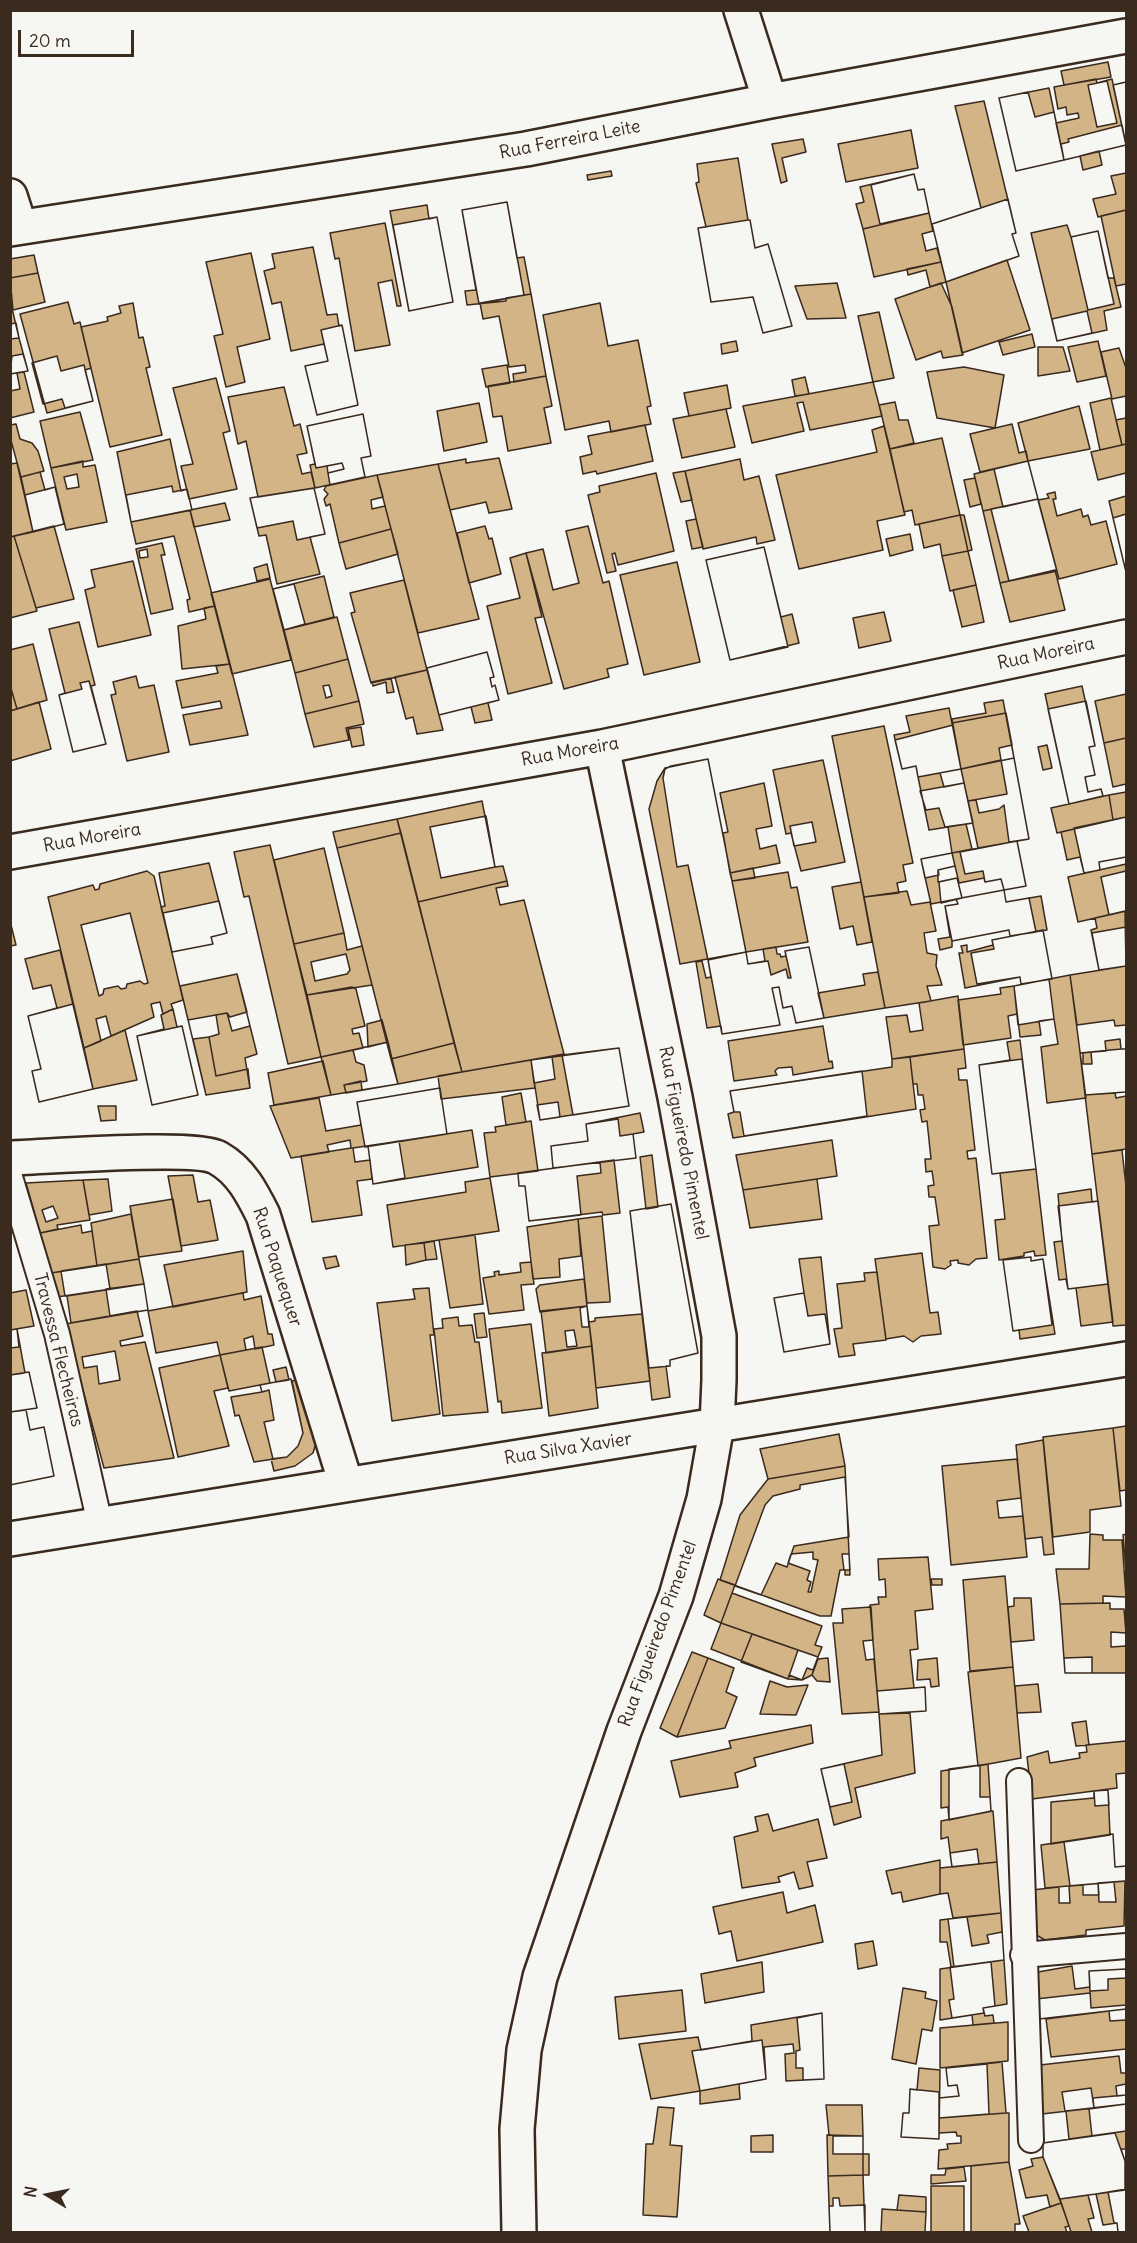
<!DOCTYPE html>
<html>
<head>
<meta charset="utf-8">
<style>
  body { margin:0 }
  #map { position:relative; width:1137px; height:2243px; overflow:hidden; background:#f6f6f2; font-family:Delius,sans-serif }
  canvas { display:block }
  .frame { position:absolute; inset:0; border:12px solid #3b2a1e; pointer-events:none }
  .north { position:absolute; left:18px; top:2165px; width:60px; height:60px; -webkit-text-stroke:4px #f6f6f2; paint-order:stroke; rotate:280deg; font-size:16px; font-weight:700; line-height:24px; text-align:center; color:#3b2a1e }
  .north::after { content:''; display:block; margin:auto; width:21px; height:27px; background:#3b2a1e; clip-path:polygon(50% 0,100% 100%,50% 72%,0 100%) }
  .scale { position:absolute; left:18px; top:30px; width:116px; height:27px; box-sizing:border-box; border:3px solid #3b2a1e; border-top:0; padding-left:8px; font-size:18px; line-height:21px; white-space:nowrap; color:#3b2a1e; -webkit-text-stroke:4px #f6f6f2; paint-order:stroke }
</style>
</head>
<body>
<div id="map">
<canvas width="1137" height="2243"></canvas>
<div class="frame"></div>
<div class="north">N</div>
<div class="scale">20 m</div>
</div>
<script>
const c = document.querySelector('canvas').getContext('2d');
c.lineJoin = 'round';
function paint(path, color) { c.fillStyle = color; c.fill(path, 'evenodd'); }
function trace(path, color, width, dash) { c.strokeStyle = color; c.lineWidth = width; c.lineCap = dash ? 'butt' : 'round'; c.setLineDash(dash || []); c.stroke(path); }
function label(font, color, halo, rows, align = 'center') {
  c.font = font + ' Delius,sans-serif'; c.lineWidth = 6; c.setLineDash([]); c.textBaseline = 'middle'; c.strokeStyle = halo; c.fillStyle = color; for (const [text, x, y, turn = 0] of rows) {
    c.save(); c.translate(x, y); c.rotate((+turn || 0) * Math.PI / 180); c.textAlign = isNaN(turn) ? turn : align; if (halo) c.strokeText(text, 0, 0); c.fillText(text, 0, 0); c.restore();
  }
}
const building = new Path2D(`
  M1108 62 1111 77 1064 85 1061 71Z
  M1096 79 1097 83 1112 79 1126 145 1064 160 1056 123 1079 118 1078 113 1067 115 1066 107 1058 109 1054 87Z
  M1107 81 1117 123 1097 127 1088 85Z
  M1126 82V145L1113 85Z
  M1126 82V145L1113 85Z
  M1049 88 1064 160 1016 171 999 98Z
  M1028 92 1035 117 1054 112 1064 160 1016 171 999 98Z
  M984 101 1016 233 1012 234 1019 256 946 282 932 224 981 208 955 106Z
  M1122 125 1126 145 1064 160 1061 144 1069 142 1068 139Z
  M911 130 918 168 846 182 838 144Z
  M803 139 806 152 782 158 787 181 781 183 772 144Z
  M1099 151 1102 165 1083 170 1080 156Z
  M738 158 748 220H750L755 248 768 244 792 326 763 333 753 297 711 302 698 228 706 227 696 183 699 182 697 164Z
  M611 171 612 176 588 180 587 175Z
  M1126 173V210L1098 217 1093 199 1116 194 1111 176Z
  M914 174 918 190 924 189 929 213 863 229 856 204 864 202 860 187Z
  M914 174 918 190 924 189 929 213 880 224 871 185Z
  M1008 199 1016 233 1012 234 1019 256 946 282 932 224Z
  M507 202 524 295 479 304 462 210Z
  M507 202 517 258 524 257 531 294 506 298V301L467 305 465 291 476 290 462 210Z
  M427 205 429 219 437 217 453 302 409 311 390 211Z
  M1126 210V284L1116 286 1101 216Z
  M929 213 933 231 922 234 926 251 937 248 941 262 874 277 863 229Z
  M437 217 453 302 409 311 393 225Z
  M748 220H750L755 248 768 244 792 326 763 333 753 297 711 302 698 228Z
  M385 223 401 306H397L392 280 378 283 390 345 355 351 339 258 335 259 330 233Z
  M1067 225 1071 237 1098 231 1108 278H1114L1121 307 1104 311 1107 330 1057 341 1031 233Z
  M1098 231 1114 304 1088 310 1071 237Z
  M313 247 327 315 337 314 339 326 342 325 358 405 317 415 305 366 328 361 324 344 291 351 281 302 272 304 264 271 275 268 272 254Z
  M251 253 270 339 237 347 245 382 226 387 214 336 223 334 206 262Z
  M34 255 38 273 10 278V259Z
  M1007 260 1030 330 962 353 946 282Z
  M941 262 946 282 930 287 926 270 908 275 907 269Z
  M38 273 45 302 13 310 10 278Z
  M837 283 846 318 807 319 795 286Z
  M941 283 952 307 963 355 943 358 941 351 916 360 895 299Z
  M531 294 546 376 514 382 513 374 526 372 525 365 509 367 499 316 483 319 480 303Z
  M10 300 19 338 10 339Z
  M68 302 74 324 80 322 91 368 85 370 93 401 47 413 20 314Z
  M133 303 139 338 143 337 150 367 146 368 162 435 110 447 81 327 108 321 107 317 121 313 119 306Z
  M600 303 608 346 638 340 651 406 647 407 651 424 611 432 609 421 565 430 543 315Z
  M1087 311 1092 333 1057 341 1052 319Z
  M879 312 894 378 873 382 858 316Z
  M16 323 19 338 10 339V324Z
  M342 325 358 405 317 415 305 366 328 361 321 330Z
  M1032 334 1035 347 1003 355 999 342Z
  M19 338 28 371 10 374V339Z
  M736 341 738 351 722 354 721 344Z
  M1098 341 1106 376 1077 382 1068 347Z
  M1038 347H1063L1070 371 1038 376Z
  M1119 348 1126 368V396L1112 399 1101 352Z
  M23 354 28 371 10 374 12 356Z
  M57 356 61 371 84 365 93 401 65 408 62 399 43 404 32 363Z
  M507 365 510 383 486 387 482 369Z
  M964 367 1004 375 995 428 937 418 927 372Z
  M24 372 34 412 10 418V374Z
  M17 373 20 389 10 391V374Z
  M546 376 552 406 544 408 551 443 508 451 502 416 493 417 488 386Z
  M805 377 809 394 795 396 792 380Z
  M216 378 230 431 223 433 237 489 189 499 181 466 193 464 173 388Z
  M873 382 882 416 810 430 803 402 797 403 804 431 752 443 743 406Z
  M727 385 731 408 689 416 684 393Z
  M284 387 294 426 300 424 307 453 297 455 302 474 311 472 315 488 258 497 246 441 238 444 228 397Z
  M1111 398 1122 445 1100 450 1090 403Z
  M895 402 899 420H908L914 443 890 449 879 405Z
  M479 403 487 442 444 451 437 411Z
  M1079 406 1090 449 1028 461 1018 423Z
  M726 409 735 447 682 458 673 419Z
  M80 412 93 460 51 468 40 421Z
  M363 414 371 456 361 458 365 477 315 488 310 465 315 464 307 426ZM342 463 344 469 328 473 327 466Z
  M363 414 371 456 361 458 365 477 330 485 328 473 344 469 342 463 316 468 307 426Z
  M1126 418V444L1122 445 1116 420Z
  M16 424 20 439 32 443 38 451 44 471 21 477 10 437V425Z
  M1012 424 1019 453 1026 451 1028 461 980 472 970 434Z
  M645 425 653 461 597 474 596 471 583 474 580 457 592 454 588 436Z
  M884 426 905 515 877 521 883 550 799 569 776 475 877 452 872 430Z
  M942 438 960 515 915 525 912 510 904 512 890 449Z
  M170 439 181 491 187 489 192 510 131 522 117 452Z
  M1126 444V473L1098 480 1091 452Z
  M499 458 512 509 489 513 486 502 450 510 438 464 466 459V463Z
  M740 459 744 480 759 476 775 540 757 544 756 537 703 549 685 471Z
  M83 461V467L95 465 107 522 66 530 51 468Z
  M1028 461 1038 499 983 511 974 474Z
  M1028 461 1038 499 1003 507 994 469Z
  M17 463 33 532 10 537V464Z
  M438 464 479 619 418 633 377 475Z
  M685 471 692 500 681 502 673 473Z
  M40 472 45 490 55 487 64 524 33 532 21 477Z
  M656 473 674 551 618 565 615 553 612 554 616 571 607 573 588 495 600 492 599 486Z
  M77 474 79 487 67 489 64 477Z
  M377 475 383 497 371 500 372 509 385 506 391 529 339 543 330 504 326 506 324 499 328 494 324 490 326 486Z
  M975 478 981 504 970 507 964 480Z
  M172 486 173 492 187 489 192 510 131 522 126 495Z
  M55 487 64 524 33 532 25 495Z
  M314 488 325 534 310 537 320 574 277 584 266 535 259 536 250 498Z
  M314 488 325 534 297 540 293 521 257 528 250 498Z
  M1055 492 1056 499H1053L1057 516 1081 509 1083 517 1088 515 1091 525 1106 521 1117 564 1059 579 1038 500 1049 498 1047 494Z
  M1126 496V572L1109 501Z
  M1038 499 1057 571 1009 581 991 509Z
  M1038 499 1057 571 1000 583 983 511Z
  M225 503 230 520 194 527 190 510Z
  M190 510 215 606 189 612 187 600 190 599 174 536 136 544 131 522Z
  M1126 514V572L1113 518Z
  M960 515 968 551 942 556 940 544 924 548 919 524Z
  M960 515H964L972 550 968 551Z
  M696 519 703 547 692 549 686 521Z
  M54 526 74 599 36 608 14 536Z
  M485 526 489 539 492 538 501 574 469 583 457 533Z
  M588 526 603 583 609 581 628 664 607 669 609 677 564 689 526 553 543 549 553 590 579 583 566 531Z
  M391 529 398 554 346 569 339 543Z
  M910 534 913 550 890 556 886 539Z
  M14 536 37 611 10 618V537Z
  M162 543 165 555H161L173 609 151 614 136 549Z
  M764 547 781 617 792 614 799 643 730 660 706 560Z
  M764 547 788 647 730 660 706 560Z
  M147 549 148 557 140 558 139 551Z
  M968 551 976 585 950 591 942 556Z
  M526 553 542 617 535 618 552 683 508 694 487 606 520 598 510 558Z
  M133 561 151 635 98 647 85 590 95 587 91 570Z
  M677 562 700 662 644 675 620 575Z
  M267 564 270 578 257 581 254 568Z
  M1055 570 1065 610 1010 622 1000 583Z
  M324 576 334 617 284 630 273 589Z
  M270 579 291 660 232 674 211 593Z
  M404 580 427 670 371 683 351 613 355 612 350 593Z
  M294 584 305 624 284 630 273 589Z
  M976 585 984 622 962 627 953 590Z
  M215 606 230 664 182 669 178 626 206 619 204 608Z
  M884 612 891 641 859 648 853 618Z
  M337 617 348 659 295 673 284 630Z
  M79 622 95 685 91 686 106 744 73 752 59 695 65 693 49 629Z
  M33 644 47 700 17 709 10 685V650Z
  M487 652 494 677 490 678 492 687 495 685 499 700 439 715 427 668Z
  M487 652 494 677 490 678 492 687 495 685 499 700 488 703 492 720 475 723 471 707 439 715 427 668Z
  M348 659 359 701 305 714 295 673Z
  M230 664 248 735 190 745 183 715 222 708 220 701 182 708 176 681 218 673 216 666Z
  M427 670 443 730 417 734 413 717 406 719 395 677Z
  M136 676 139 688 154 685 169 752 127 761 111 695 116 694 113 682Z
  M391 678 394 692 387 693 386 682 373 686 372 682Z
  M89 681 106 744 73 752 59 695 82 689 80 683Z
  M10 685 17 709 10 711Z
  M329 685 332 696 326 698 323 686Z
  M1082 686 1095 746 1089 747 1095 775 1085 777 1088 792 1101 789 1103 796 1069 804 1045 694Z
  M1126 694V738L1104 743 1095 701Z
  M1003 700 1014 758 961 769 952 719 986 713 984 703Z
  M359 701 364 724 346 728 349 740 314 747 305 714Z
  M1086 701 1095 746 1089 747 1095 775 1085 777 1088 792 1101 789 1103 796 1069 804 1048 709Z
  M39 702 51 749 10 761V711Z
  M949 708 961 769 918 777 916 766 902 769 894 735 910 732 906 716Z
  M1006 713 1012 745 999 748 1001 760 961 769 952 723Z
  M1006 713 1014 758 961 769 952 723Z
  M953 725 961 769 918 777 916 766 902 769 895 740Z
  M884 726 913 863 903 865 906 881 897 883 899 893 864 897 832 736Z
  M361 727 364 745 352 747 348 729Z
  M1126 738V784L1113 787 1104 743Z
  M1047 745 1052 768 1043 770 1038 747Z
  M1014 758 1029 839 978 848 961 769Z
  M1014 758 1029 839 1009 842 1004 805 999 809 979 813 976 800 968 801 961 769Z
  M708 759 746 952 680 964 649 809 657 781 665 768Z
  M708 759 746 952 708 960 688 865 677 867 663 778 665 769 671 766Z
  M823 760 845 862 801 871 791 833 786 834 773 770Z
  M1001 760 1007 794 968 801 961 769Z
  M940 773 944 787 964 783 973 823 929 830 918 777Z
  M764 783 772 826 756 829 760 849 776 845 780 863 730 873 723 833 728 832 720 793Z
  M964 783 973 823 945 827 939 808 926 810 920 791Z
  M1126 792V817L1113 820 1109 795Z
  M1109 795 1113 820 1057 833 1051 808Z
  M482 801 495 867 503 866 507 881 418 902 397 819Z
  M486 816 495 867 441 878 430 827Z
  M1126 817V857L1099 862 1100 870 1084 873 1080 857 1067 860 1061 832Z
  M1126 817V857L1099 862 1100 870 1084 873 1074 828Z
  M397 819 401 833 337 848 333 832Z
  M812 822 816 842 794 846 790 826Z
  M966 824 972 849 952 853 948 827Z
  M401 833 454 1043 391 1059 337 848Z
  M1017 841 1026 886 1004 890 1001 879 985 882 984 878 959 883 952 853Z
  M1017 841 1026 886 1004 890 1001 879 985 882 983 871 965 874 960 852Z
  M270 845 321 1057 288 1064 249 896 244 897 234 852Z
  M324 848 344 933 294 944 274 860Z
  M952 853 955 866 938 870V882L957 878 962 898 931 904 921 859Z
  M952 853 955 866 938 870 939 875 925 878 921 859Z
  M209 863 227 933 211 937 213 944 172 952 161 907 165 906 159 873Z
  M1126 864V911L1078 922 1068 877Z
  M753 868 755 878 732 881 730 873Z
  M147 871 154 876 183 1000 171 1004 173 1009 163 1014 160 1002 151 1004 154 1017 111 1036 106 1016 96 1019 101 1041 84 1048 48 897 93 885 95 890 99 889 100 884ZM130 913 148 983 144 984 140 981 127 984 126 988 121 989 118 986 104 989 103 994 99 996 81 925Z
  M1126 871V911L1109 915 1101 877Z
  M788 872 791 888 797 887 808 942 746 952 732 881Z
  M957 878 962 898 941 903 939 882Z
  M507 881 508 886 496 888 500 905 524 900 564 1054 462 1072 418 902Z
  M861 882 872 942 857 945 853 926 840 929 832 887Z
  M1004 890 1006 902 1041 896 1047 930 1010 936 1009 930 952 941V947L940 950 938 939 950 937 945 906 958 904 956 899Z
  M1004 890 1006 902 1029 898 1036 932 1010 936 1009 930 952 941 945 906 958 904 956 899Z
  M907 891 911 905 930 902 936 931 924 933 927 953 937 955 936 966 942 985 927 986 931 1001 885 1008 864 897Z
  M219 901 227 933 211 937 213 944 172 952 163 913Z
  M1125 911 1126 966 1099 970 1091 930 1097 928 1095 918Z
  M10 921 16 945 10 946Z
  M1126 927V966L1099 970 1092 933Z
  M1043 930 1052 979 1021 984 1020 977 977 984 971 953 994 949 992 940Z
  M1043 930 1052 979 1021 984 1020 977 965 988 959 953H963L961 946 967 945V952L993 945 992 940Z
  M344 933 347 950 362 946 372 985 307 995 294 944ZM346 954 350 970 347 974 315 981 311 962Z
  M776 947 777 954H780L781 957 786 956 785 951 809 947 824 1018 796 1023 792 1006 783 1008 779 987 772 988 780 1025 722 1034 721 1026 707 1028 696 962 702 961 706 978 711 977 708 960 746 952 748 964 765 961 763 949Z
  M809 947 824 1018 796 1023 792 1006 783 1008 779 987 772 988 780 1025 722 1034 708 960 746 952 748 964 768 961 771 975 786 969 788 978H791L785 951Z
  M60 950 93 1089 39 1102 32 1071 41 1069 28 1016 57 1008 51 985 33 989 25 959Z
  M1126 966V1025L1115 1026 1114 1020 1077 1025 1070 975Z
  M878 972 885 1008 824 1018 818 993 865 985 863 974Z
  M237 974 247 1012 230 1017 227 1013 188 1020 180 986Z
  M237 974 250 1026 232 1031 227 1013 216 1015 219 1034 209 1037 216 1076 248 1069 250 1088 206 1095 180 986Z
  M237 974 257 1054 245 1058 250 1088 206 1095 180 986Z
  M1070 975 1086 1098 1047 1103 1041 1047 1058 1044 1054 1019 1039 1021 1041 1035 1020 1037 1014 986Z
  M1049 979 1054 1019 1018 1025 1014 986Z
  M1014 986 1017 1014 1008 1016 1011 1038 963 1045 958 1000 1001 994 1000 988Z
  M352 987 356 989 365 1026 352 1029 353 1034 359 1033 363 1048 321 1057 307 995Z
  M958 996 964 1049 892 1059 886 1017 907 1015 910 1032 923 1030 919 1003Z
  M73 1004 93 1089 39 1102 32 1071 41 1069 28 1016Z
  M173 1009 177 1027 182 1026 198 1095 152 1105 137 1036 164 1029 161 1015Z
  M382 1020 388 1042 368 1047 367 1024Z
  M182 1026 198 1095 152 1105 137 1036Z
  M823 1026 829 1062 832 1061 833 1068 793 1075 792 1067 778 1068 775 1071 777 1075 734 1081 728 1041Z
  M125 1030 137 1080 93 1089 84 1048Z
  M209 1037 216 1076 248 1069 250 1088 206 1095 193 1039Z
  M1120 1039 1121 1049H1126V1092L1085 1095 1080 1053 1106 1051 1105 1041Z
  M1020 1040 1036 1169 992 1174 979 1065 1010 1060 1007 1042Z
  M388 1042 398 1084 346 1093 344 1085 367 1081 364 1065 356 1062 353 1050Z
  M388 1042 398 1084 331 1095 321 1057Z
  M454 1043 462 1072 398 1084 391 1059Z
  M619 1048 629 1106 540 1120 531 1060Z
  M619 1048 629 1106 573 1115 562 1055Z
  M964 1049 966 1068 958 1069 959 1080H967L975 1150 967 1151 968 1159 976 1158 987 1258 976 1259 969 1265 958 1263V1260L950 1261 951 1265 945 1269 933 1267 929 1226 939 1225 935 1197H929L928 1186 934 1185 932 1171 926 1172 925 1159H931L927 1121 922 1122 920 1110 925 1109 923 1095H918L917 1084H913L910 1057Z
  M1121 1049H1126V1092L1085 1095 1080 1053Z
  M1091 1052 1092 1064H1083V1053Z
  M552 1057 555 1079 534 1083 531 1060Z
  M910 1057 916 1109 733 1138 728 1114 734 1112 730 1091 892 1067V1059Z
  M1022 1059 1036 1169 992 1174 979 1065Z
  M531 1060 535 1088 441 1099 438 1076Z
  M323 1061 331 1095 274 1105 268 1073Z
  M862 1071 867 1116 744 1136 740 1112H734L730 1091Z
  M361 1081 362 1090 346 1093 344 1085Z
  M440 1088 447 1134 365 1147 357 1102Z
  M440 1088 447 1134 353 1148H351L350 1140 327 1145 329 1152 291 1158 270 1106 319 1098 326 1131 361 1125 357 1102Z
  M521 1093 526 1122 506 1125 502 1097Z
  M1115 1093 1116 1098 1126 1096V1149L1092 1154 1085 1095Z
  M558 1102 560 1117 540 1120 537 1105Z
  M98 1106H116V1120L101 1121Z
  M640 1113 644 1132 633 1134 636 1158 553 1168 551 1146 588 1141 586 1124Z
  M618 1119 620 1136 633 1134 636 1158 553 1168 551 1146 588 1141 586 1124Z
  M531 1121 538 1171 490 1177 484 1133 496 1132 495 1127Z
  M472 1130 478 1167 373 1184 368 1146Z
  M832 1140 837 1176 743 1190 736 1155Z
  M399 1141 405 1178 373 1184 368 1146Z
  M351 1148H353L355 1162 370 1160 372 1179 357 1181 362 1215 312 1222 301 1156Z
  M1122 1150 1126 1186V1325L1113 1326 1092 1154Z
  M652 1155 658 1207 646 1209 640 1157Z
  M614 1160 620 1213 603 1215 602 1212 529 1221 525 1186H519L518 1173Z
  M600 1162 601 1173 577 1176 581 1215 529 1221 525 1186H519L518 1173Z
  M1036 1169 1046 1255 1035 1256 1034 1251 1024 1253V1256L999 1260 995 1220 1005 1219 1000 1173Z
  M193 1175 198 1202 210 1200 218 1240 181 1246 168 1176Z
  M490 1178 499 1231 393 1247 387 1205 466 1192 465 1182Z
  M108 1179 112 1211 89 1215 83 1180Z
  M817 1179 822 1219 750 1228 743 1190Z
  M83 1180 90 1220 57 1225 58 1229 40 1233 26 1183Z
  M1091 1189 1092 1202 1098 1201 1113 1322 1081 1326 1076 1288 1068 1289 1066 1279 1059 1280 1054 1242 1062 1241 1058 1194Z
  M173 1199 182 1251 139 1257 130 1206Z
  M1098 1201 1108 1284 1068 1289 1058 1206Z
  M671 1204 698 1353 670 1360V1366L649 1368 630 1211Z
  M671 1204 698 1353 670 1360V1366H666L670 1397 652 1400 630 1211Z
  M53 1206 58 1218 46 1222 42 1210Z
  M131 1214 139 1259 97 1266 91 1223Z
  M602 1216 610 1298V1302L587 1303 578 1219Z
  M578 1219 581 1256 559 1259 560 1277 533 1279 527 1227Z
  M81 1225 82 1233 92 1231 97 1266 51 1273 40 1233Z
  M475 1235 483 1304 450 1308 439 1240Z
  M434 1241 437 1259 426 1260 424 1243Z
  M424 1243 426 1260 406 1265 405 1245Z
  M243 1251 247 1292 173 1307 164 1265Z
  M922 1253 930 1313 938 1312 941 1334 921 1336 913 1342 904 1336 886 1339 875 1259Z
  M336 1256 339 1266 326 1269 323 1258Z
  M821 1257 830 1344 784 1352 774 1298 804 1293 799 1259Z
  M1031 1257V1261L1043 1259 1055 1334 1020 1339 1019 1330 1013 1331 1003 1260Z
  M1031 1257V1261L1043 1259 1052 1325 1013 1331 1003 1260Z
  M139 1259 144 1284 57 1297 51 1273Z
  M531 1262 534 1284 521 1285 524 1310 489 1314 483 1278 495 1276 494 1272 499 1271V1275L521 1272 520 1263Z
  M106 1264 110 1289 65 1296 61 1271Z
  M877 1272 886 1340 853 1344 855 1355 839 1357 834 1329 842 1328 837 1284 865 1281 864 1273Z
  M584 1279 587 1306 540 1312 536 1289 540 1285Z
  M144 1284 148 1310 110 1316 106 1289Z
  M144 1284 148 1310 71 1323 67 1296Z
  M429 1288 434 1335H430L440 1414 392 1421 377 1303 415 1299 413 1289Z
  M26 1290 34 1326 10 1330V1293Z
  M243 1293 244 1300 261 1296 268 1334H272L274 1345 255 1349 253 1336 244 1339 246 1350 220 1355 217 1342 156 1353 148 1311Z
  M804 1293 808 1316 825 1314 830 1344 784 1352 774 1298Z
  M587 1306 589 1327H582L580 1308Z
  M587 1306 592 1346 546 1353 541 1311Z
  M137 1311 143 1336 120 1341 121 1346 145 1342 174 1458 104 1468 65 1324ZM115 1351 120 1380 99 1384 97 1366 84 1368 82 1357Z
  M484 1313 487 1337 477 1338 474 1314Z
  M642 1314 650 1381 596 1388 589 1322 595 1321V1318Z
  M458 1317 459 1326 472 1325 475 1342H479L488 1412 443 1416 434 1329 443 1328 442 1319Z
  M531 1324 542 1408 502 1413 501 1401 498 1402 489 1329Z
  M17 1329 25 1373 10 1375V1330Z
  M17 1329 19 1347 10 1348V1330Z
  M574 1330 577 1346 567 1347 565 1331Z
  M592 1346 598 1408 549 1416 542 1353Z
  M262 1347 270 1383 229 1391 220 1355Z
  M220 1355 228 1388 214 1391 229 1446 178 1457 159 1368Z
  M286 1367 289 1380 276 1382 273 1370Z
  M29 1372 37 1408 10 1412V1375Z
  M29 1372 37 1408 10 1412V1375Z
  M311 1376 319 1433 313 1453 295 1466 274 1471 271 1459 287 1457 298 1446 303 1433 292 1381Z
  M291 1379 303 1433 298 1446 287 1457 273 1459 264 1422 274 1420 269 1390 262 1392 260 1385Z
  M291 1379 303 1433 298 1446 287 1457 254 1462 239 1415 235 1416 231 1397 262 1392 260 1385Z
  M26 1410 30 1430 44 1427 54 1476 10 1485V1412Z
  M26 1410 30 1430 44 1427 54 1476 10 1485V1412Z
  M1126 1426V1490L1120 1491 1113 1428Z
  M1113 1428 1121 1506 1090 1510V1532L1053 1537 1043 1437Z
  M839 1434 845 1466 768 1479 760 1449Z
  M1043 1440 1054 1554 1044 1555 1042 1537 1025 1539 1016 1445Z
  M1017 1459 1021 1498 997 1501 999 1518 1023 1516 1027 1557 951 1565 942 1466Z
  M845 1466 850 1575H845V1570H840L831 1616H820L720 1580 740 1515 768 1479ZM813 1552V1559L818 1560 811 1592H808L811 1582 807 1580 810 1571 788 1563 791 1554Z
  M845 1477 849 1537 794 1546 787 1567 776 1563 761 1595 735 1586 765 1505 773 1496 800 1489V1485Z
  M1090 1534 1103 1535V1540H1122L1126 1597 1103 1596V1603L1060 1604 1056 1569H1089Z
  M1126 1534V1571L1123 1535Z
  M842 1554H849L850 1570H844Z
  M928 1557 933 1609 915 1611 918 1649 910 1650 914 1688 925 1687 926 1711 879 1714 870 1605 879 1604 878 1597H886L885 1579 879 1580 878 1559Z
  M1005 1576 1013 1667 970 1671 963 1580Z
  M718 1579 735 1585 721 1623 704 1615Z
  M931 1579H942V1585H932Z
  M732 1593 822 1626 815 1645 822 1647 818 1657 721 1623Z
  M1014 1598H1031L1034 1640 1011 1642 1008 1607 1014 1606Z
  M1110 1603V1609H1124L1126 1633 1111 1632V1647L1126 1646V1673H1065L1060 1604Z
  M871 1607 873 1640 863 1641 866 1660 874 1659 879 1712 842 1714 833 1623H843L842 1609Z
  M721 1623 818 1657 812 1675 802 1680 788 1679 711 1649Z
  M752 1634 798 1650 788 1679 741 1662Z
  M752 1634 818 1657 813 1670 807 1668 802 1680 789 1675 788 1679 741 1662Z
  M692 1652 708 1658 677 1737 660 1728Z
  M1092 1657V1673H1065L1064 1658Z
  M708 1658 734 1668 726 1692 737 1697 725 1728 677 1737Z
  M828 1658 830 1682 817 1681 812 1675 818 1659Z
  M937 1658 939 1686 931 1687 930 1679 917 1680 918 1660Z
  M1013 1667 1021 1758 978 1766 968 1672Z
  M770 1681 787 1687 808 1685 796 1715 760 1714Z
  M1038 1684 1041 1712 1017 1713 1015 1686Z
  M925 1687 926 1711 879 1714 877 1691Z
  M910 1713 915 1773 855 1788 861 1817 834 1825 821 1769 882 1755 879 1714Z
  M1086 1721 1089 1745 1076 1746 1072 1723Z
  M811 1725 813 1743 754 1758 756 1766 735 1773 738 1787 680 1797 671 1761 731 1748 729 1741Z
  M1126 1741V1773L1116 1774 1117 1788 1032 1799 1027 1757 1048 1751 1050 1763 1080 1758 1079 1753 1087 1752 1086 1745Z
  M844 1764 852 1802 830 1807 821 1769Z
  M988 1764 991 1811 949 1820 948 1807 941 1808V1771Z
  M980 1765V1797H990L991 1811 949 1820V1769Z
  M1108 1790 1110 1835 1051 1844V1802L1094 1798V1791Z
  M1108 1790 1109 1805 1095 1806 1094 1791Z
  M993 1811 997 1862 952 1867 948 1837 941 1839V1821Z
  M768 1814 773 1831 818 1819 827 1858 807 1862 813 1886 799 1889 794 1872 778 1877 780 1882 742 1888 734 1837 758 1831 755 1817Z
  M1113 1834 1115 1867 1126 1866V1881L1045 1888 1041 1845Z
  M1113 1834 1115 1867 1126 1866V1881L1070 1886 1064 1842Z
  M977 1849 979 1864 952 1867 950 1853Z
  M940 1860V1894L903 1902 901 1892 892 1894 886 1871Z
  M997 1862 1001 1913 953 1918 948 1893 940 1894V1868Z
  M1125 1881 1124 1926 1086 1930V1935L1045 1940 1038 1936 1033 1927 1032 1890 1059 1887V1903H1070L1069 1886 1083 1885V1895H1099L1098 1883Z
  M1114 1882 1116 1902H1099L1098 1883Z
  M783 1892 787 1913 815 1905 823 1942 737 1961 731 1931 719 1934 713 1907Z
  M1001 1913 1004 1960 954 1967 948 1919Z
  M1001 1913 1004 1960 951 1967 947 1942H940V1920Z
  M1001 1913 1002 1932 987 1935 989 1943 972 1946 967 1917Z
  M873 1941 877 1965 858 1969 855 1944Z
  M1004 1960 1007 2004 983 2008 985 2016 993 2015 994 2023 973 2025 972 2015 940 2020V1969Z
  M762 1962 764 1992 705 2003 701 1974Z
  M991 1962 995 2006 983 2008 984 2013 952 2018 949 2000 954 1999 950 1967Z
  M1072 1966 1075 1989 1090 1987 1089 1971 1126 1969V2009L1039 2019 1034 1979 1038 1972Z
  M1126 1969V2009L1039 2019 1036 1999 1090 1993 1089 1971Z
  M1126 1978V2005L1091 2008 1090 1991 1108 1990V1979Z
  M903 1988 926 1992 925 1998 937 2001 932 2031 922 2029 916 2064 892 2059Z
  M682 1990 686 2031 619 2039 615 1997Z
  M1109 2011 1110 2021 1126 2020V2049L1051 2057 1046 2019Z
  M822 2013 824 2079 786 2081 785 2054 794 2053 793 2044 764 2047 766 2079 739 2084 740 2099 700 2104V2091L651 2099 639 2044 698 2037 701 2050 752 2041 751 2025Z
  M822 2013 824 2079 803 2080V2068H796V2051L800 2050 797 2018Z
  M1008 2022V2061L940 2068V2028Z
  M762 2040 766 2079 700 2091 692 2051Z
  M1119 2056 1121 2073H1126V2095L1093 2098 1094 2108 1042 2114 1040 2065Z
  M1002 2062 1006 2113 939 2118V2098L959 2096 957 2085 948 2086 946 2068Z
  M987 2064 989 2114 939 2118V2098L959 2096 957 2085 948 2086 946 2068Z
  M919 2068 940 2070 939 2139 901 2137 903 2113H909L910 2089 917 2090Z
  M1126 2084V2095L1117 2096 1116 2086Z
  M1091 2088 1094 2108 1065 2111 1062 2092Z
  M910 2089 939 2092V2139L901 2137 903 2113H909Z
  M1126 2104V2131L1092 2136 1089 2109Z
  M1126 2104V2131L1069 2139 1066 2111Z
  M826 2105H862L863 2136 829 2135Z
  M658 2107 674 2108 670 2145 682 2146 677 2217 643 2215 646 2144H653Z
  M1006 2113H1009V2162L938 2169 939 2150 948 2149 947 2144 961 2143V2136H957L956 2132 939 2133V2118Z
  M1126 2131V2149H1121L1125 2161V2190L1060 2199 1043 2157V2143Z
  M1115 2133 1125 2161V2190L1060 2199 1043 2157V2143Z
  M773 2135V2152H751V2136Z
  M827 2135 863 2136V2175L828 2176Z
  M833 2136H863V2154H833Z
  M863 2154H869V2175H863Z
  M1043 2157 1061 2203 1050 2207 1047 2195 1026 2198 1019 2170 1033 2166 1031 2159Z
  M1009 2162 1020 2224H1015V2232H971V2166Z
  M964 2167 966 2181 931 2184V2175H945L946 2169Z
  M863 2175 865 2232H830L828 2176Z
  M931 2186H964V2232H931Z
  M1126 2189V2232H1118L1117 2223H1114L1108 2192Z
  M1126 2189V2232H1118L1117 2223 1103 2225 1096 2194Z
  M899 2195 926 2197V2212L897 2210Z
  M1088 2195 1094 2218 1088 2219 1092 2232H1071L1060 2199Z
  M833 2198H839L840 2206 865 2205V2232H830L829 2206H833Z
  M1061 2203 1069 2226 1065 2227 1067 2232H1029L1023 2216Z
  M882 2209 926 2212 925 2232H881Z`);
const lane = new Path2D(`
  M10 1177 57 1334 100 1524
  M1019 1781 1031 2140
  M1023 1955 1126 1946`);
const street = new Path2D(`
  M741 10 770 101
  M10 196 20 227
  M10 229 526 149 770 101 1126 36
  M10 852 602 747 1126 637
  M10 1158C46 1157 196 1145 218 1158 241 1171 252 1193 263 1215L346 1484
  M10 1539 1126 1359
  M519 2232 517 2129 524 2050 540 1977 624 1731 676 1596 704 1499 717 1425 719 1380V1336L675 1097 602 747`);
const streetNames = [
  ["Rua Ferreira Leite",570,140,-11],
  ["Rua Moreira",1046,654,-12],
  ["Rua Moreira",570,752,-10],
  ["Rua Moreira",92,838,-10],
  ["Rua Figueiredo Pimentel",683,1143,79],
  ["Rua Paquequer",277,1267,72],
  ["Travessa Flecheiras",58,1350,76],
  ["Rua Silva Xavier",568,1449,-9],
  ["Rua Figueiredo Pimentel",658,1634,-70]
];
paint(building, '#d3b487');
trace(building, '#3b2a1e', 1.5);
trace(lane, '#3b2a1e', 28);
trace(street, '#3b2a1e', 38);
trace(lane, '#f6f6f2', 24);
trace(street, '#f6f6f2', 33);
label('18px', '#3b2a1e', '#f6f6f2', streetNames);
</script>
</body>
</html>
